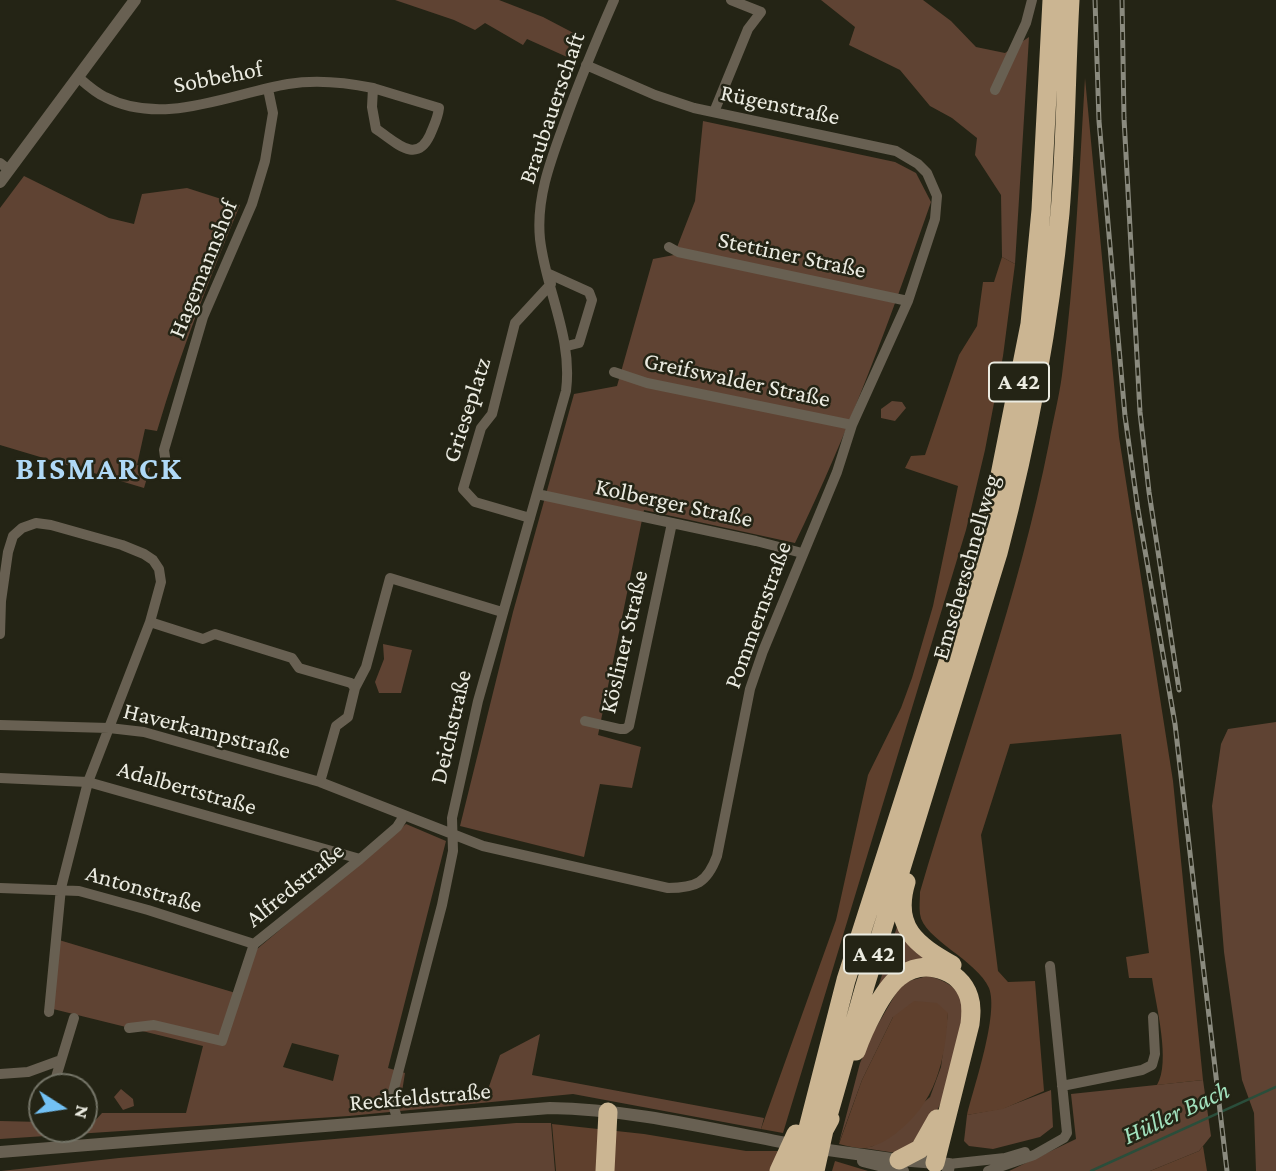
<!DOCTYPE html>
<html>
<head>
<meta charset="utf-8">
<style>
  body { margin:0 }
  #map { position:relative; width:1276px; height:1171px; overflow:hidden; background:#242415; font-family:"Crimson Pro",serif }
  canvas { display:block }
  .north { position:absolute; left:28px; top:1073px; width:70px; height:70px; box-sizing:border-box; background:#242415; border:2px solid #747467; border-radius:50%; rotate:102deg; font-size:19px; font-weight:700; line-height:28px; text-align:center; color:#ebebe1 }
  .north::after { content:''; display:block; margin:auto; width:24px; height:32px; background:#72c1f5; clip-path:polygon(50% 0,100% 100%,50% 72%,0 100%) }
</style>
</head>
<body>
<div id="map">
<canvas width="1276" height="1171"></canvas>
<div class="north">N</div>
</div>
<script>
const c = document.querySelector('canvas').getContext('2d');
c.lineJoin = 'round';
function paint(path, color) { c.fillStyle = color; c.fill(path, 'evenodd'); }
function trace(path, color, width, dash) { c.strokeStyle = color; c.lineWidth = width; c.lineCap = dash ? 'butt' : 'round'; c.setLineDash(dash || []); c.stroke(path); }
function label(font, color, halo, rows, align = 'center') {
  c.font = font + ' "Crimson Pro",serif'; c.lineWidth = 5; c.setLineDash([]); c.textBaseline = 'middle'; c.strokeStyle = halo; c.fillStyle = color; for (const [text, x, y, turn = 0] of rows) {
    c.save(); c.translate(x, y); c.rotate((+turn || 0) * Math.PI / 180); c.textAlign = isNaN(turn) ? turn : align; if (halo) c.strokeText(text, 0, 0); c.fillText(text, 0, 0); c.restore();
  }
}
const green = new Path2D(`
  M395 0H499L543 17 585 39 576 61 527 39 523 45 485 23 475 30 454 20Z
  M821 0H923L951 21 976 47 1005 53 1029 37 1015 264 1002 257 1001 195 975 155 977 138 952 118 930 106 900 70 849 45 855 27Z
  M703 121 895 162 916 173 931 202C891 317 849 432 795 543L644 510 598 735 641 747 632 788 600 784 584 857 460 826 513 612 574 394 617 386 653 259 674 255 695 201Z
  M24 176 109 218 134 224 142 194 187 188 240 205C209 280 180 353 157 431L145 429 137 465 150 468 144 488 0 445V208Z
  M892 401 902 402 906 408 895 421 881 418V409Z
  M383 644 412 650 401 693H379L375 682 384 659Z
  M1276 722V1171H1256L1254 1113 1242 1080 1224 952 1212 806 1221 744 1228 729Z
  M406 824 446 841 388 1068 405 1073 401 1098H485L500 1055 540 1034 532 1075 764 1118 761 1129 573 1094 349 1116 0 1139V1121L42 1122V1129H84V1123H93L102 1113H186L203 1046 53 1009 59 940 239 994 257 949ZM292 1043 339 1055 333 1081 283 1067Z
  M899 920 934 961 873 1004Z
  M927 976C939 978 956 985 961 999 968 1016 955 1065 949 1084 942 1103 930 1123 921 1142L896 1153 863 1148 873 1146 930 1097 941 1067 948 1013 893 1017 862 1080 839 1143 860 1063 874 1031 899 988 909 981Z
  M1203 1080 1211 1136 1199 1151 1150 1171H1009L1076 1139 1071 1094Z
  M121 1089 133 1099 134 1106 123 1110 114 1097Z
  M1051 1090 1053 1127 1040 1137 993 1149 969 1146 964 1141 967 1115 1004 1108Z
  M516 1123H551L555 1171H1L119 1158Z`);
const forest = new Path2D(`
  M1085 78 1119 437 1173 781 1203 1080 1157 1085C1171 1062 1156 1006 1152 978H1129L1126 957 1149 953 1121 734 1010 744 981 835 998 971 1008 982 1035 981 1044 1091 1003 1109 967 1115C974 1086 999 1014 989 988 977 960 923 939 920 914 919 907 920 899 920 892 964 743 1019 596 1049 443 1053 420 1059 398 1062 375 1075 277 1079 177 1085 78Z
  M1002 257 1015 264 1003 356 985 450 966 530 783 1133 761 1129 836 920 868 775 901 708 912 678 933 606 958 486 905 468 911 456 925 455 959 355 977 326 983 282H994Z
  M914 1001 937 1003 948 1013C945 1062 936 1103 895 1134 887 1140 877 1146 866 1148 857 1149 848 1146 839 1144L862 1080 893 1017Z
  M552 1124 644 1134 746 1151H778L784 1171H556Z
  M1203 1146 1207 1171H1150L1199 1151Z
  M835 1161 868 1171H832Z`);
const stream = new Path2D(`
  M1091 1171 1276 1087`);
const minor = new Path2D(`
  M79 78C87 85 96 93 105 97 163 127 229 94 288 84 317 79 344 82 373 88L372 107 376 129C396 142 416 165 430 135 434 125 438 118 439 108L373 88
  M995 90 1026 23 1032 0
  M714 112 748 29 761 12 731 0
  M0 163 9 170
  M669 247 678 252 908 301
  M547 273 589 292 592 300 579 343 567 346
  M614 372 647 383 852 425
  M166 464 164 450 203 317 252 204 265 161 273 113 268 89
  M537 494 756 541 802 553
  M530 518 475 502 463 489 481 428 492 414 515 323 551 284
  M150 622 203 639 215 634 292 658 299 668 351 683 355 688
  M0 634 1 601 8 552 13 536 22 528 36 523 51 525 122 545 144 554 153 560 159 569 161 582 150 622 88 782 61 888 49 1012
  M585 721 620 729H625L629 726 672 523
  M0 725 109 728 144 732 320 782 483 846 668 888C696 888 707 883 717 856L750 689 763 651 837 472 852 425 908 301 935 219 937 196 927 173 918 164 896 151 694 108 655 95 586 65
  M0 778 88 782 360 859
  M320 782 336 726 348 717 355 688 366 667 390 578 502 612
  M0 888 79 891 148 910 254 944
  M129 1028 154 1025 222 1041 254 944 360 859 397 827 404 816
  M0 1074 28 1072 61 1060
  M1062 1086 1142 1070 1152 1065 1155 1054 1153 1017
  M53 1087 74 1018
  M398 1121 393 1105V1092L442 905 453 851 452 818 478 701 566 391C573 337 546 291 540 239 536 199 550 162 564 124 579 82 596 41 614 0
  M949 1164 1005 1158 1025 1152
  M988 1171 1034 1155 1064 1138 1067 1133 1050 966`);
const tertiary = new Path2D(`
  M0 182 135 0
  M814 1148 899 1160 949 1164 948 1171
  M0 1152 550 1108C632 1109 715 1130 796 1145
  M863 1161 903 1171`);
const motorway = new Path2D(`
  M906 882C892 928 917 945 952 965
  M856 1051C863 1031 882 990 899 977 923 958 960 968 969 997 972 1006 971 1015 970 1024L935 1163
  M824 1130 865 986 998 553C1027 442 1049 328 1060 213 1066 142 1066 71 1070 0
  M899 1160 920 1149 937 1119
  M605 1171 608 1112
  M779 1171 796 1134
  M797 1171 846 980 973 584 997 490 1030 324 1041 210 1052 0
  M815 1171 824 1130 830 1119`);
const rail = new Path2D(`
  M1095 0 1099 121 1125 416 1138 510 1175 724 1227 1171
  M1122 0 1124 118 1140 412 1149 492 1179 690`);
const shields = [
  [1019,382,60],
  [874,954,60]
];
const shieldNames = [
  ["A 42",1019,382],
  ["A 42",874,954]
];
const streetNames = [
  ["Sobbehof",218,77,-11],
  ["Rügenstraße",780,105,12],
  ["Braubauerschaft",552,108,-71],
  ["Stettiner Straße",792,255,12],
  ["Hagemannshof",203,269,-68],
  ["Greifswalder Straße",737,380,12],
  ["Grieseplatz",467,410,-72],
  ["Kolberger Straße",674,503,12],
  ["Emscherschnellweg",966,567,-74],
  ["Pommernstraße",758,615,-70],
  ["Kösliner Straße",624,642,-77],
  ["Deichstraße",451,727,-77],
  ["Haverkampstraße",207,731,14],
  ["Adalbertstraße",187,788,16],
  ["Alfredstraße",295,885,-39],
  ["Antonstraße",144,889,16],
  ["Reckfeldstraße",420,1097,-5]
];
const waterNames = [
  ["Hüller Bach",1176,1113,-25]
];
const districtNames = [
  ["BISMARCK",99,469]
];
paint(green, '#5f4333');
paint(forest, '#5f402d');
trace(stream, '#2a4e3b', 2.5);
trace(minor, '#686052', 10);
trace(tertiary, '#686052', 12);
trace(motorway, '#cbb592', 19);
trace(rail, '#8a8a7e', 5);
trace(rail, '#242415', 2.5, [8]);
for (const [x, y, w] of shields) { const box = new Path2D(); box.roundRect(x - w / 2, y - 19.5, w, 39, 5); c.fillStyle = '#242415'; c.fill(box); trace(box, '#ebebe1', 2); }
label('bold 23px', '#ebebe1', null, shieldNames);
label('24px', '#ebebe1', '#242415', streetNames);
label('italic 26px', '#a1e1bd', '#242415', waterNames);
c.letterSpacing = '2px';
label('bold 32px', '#b0d9f7', '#242415', districtNames);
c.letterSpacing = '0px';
</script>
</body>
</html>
